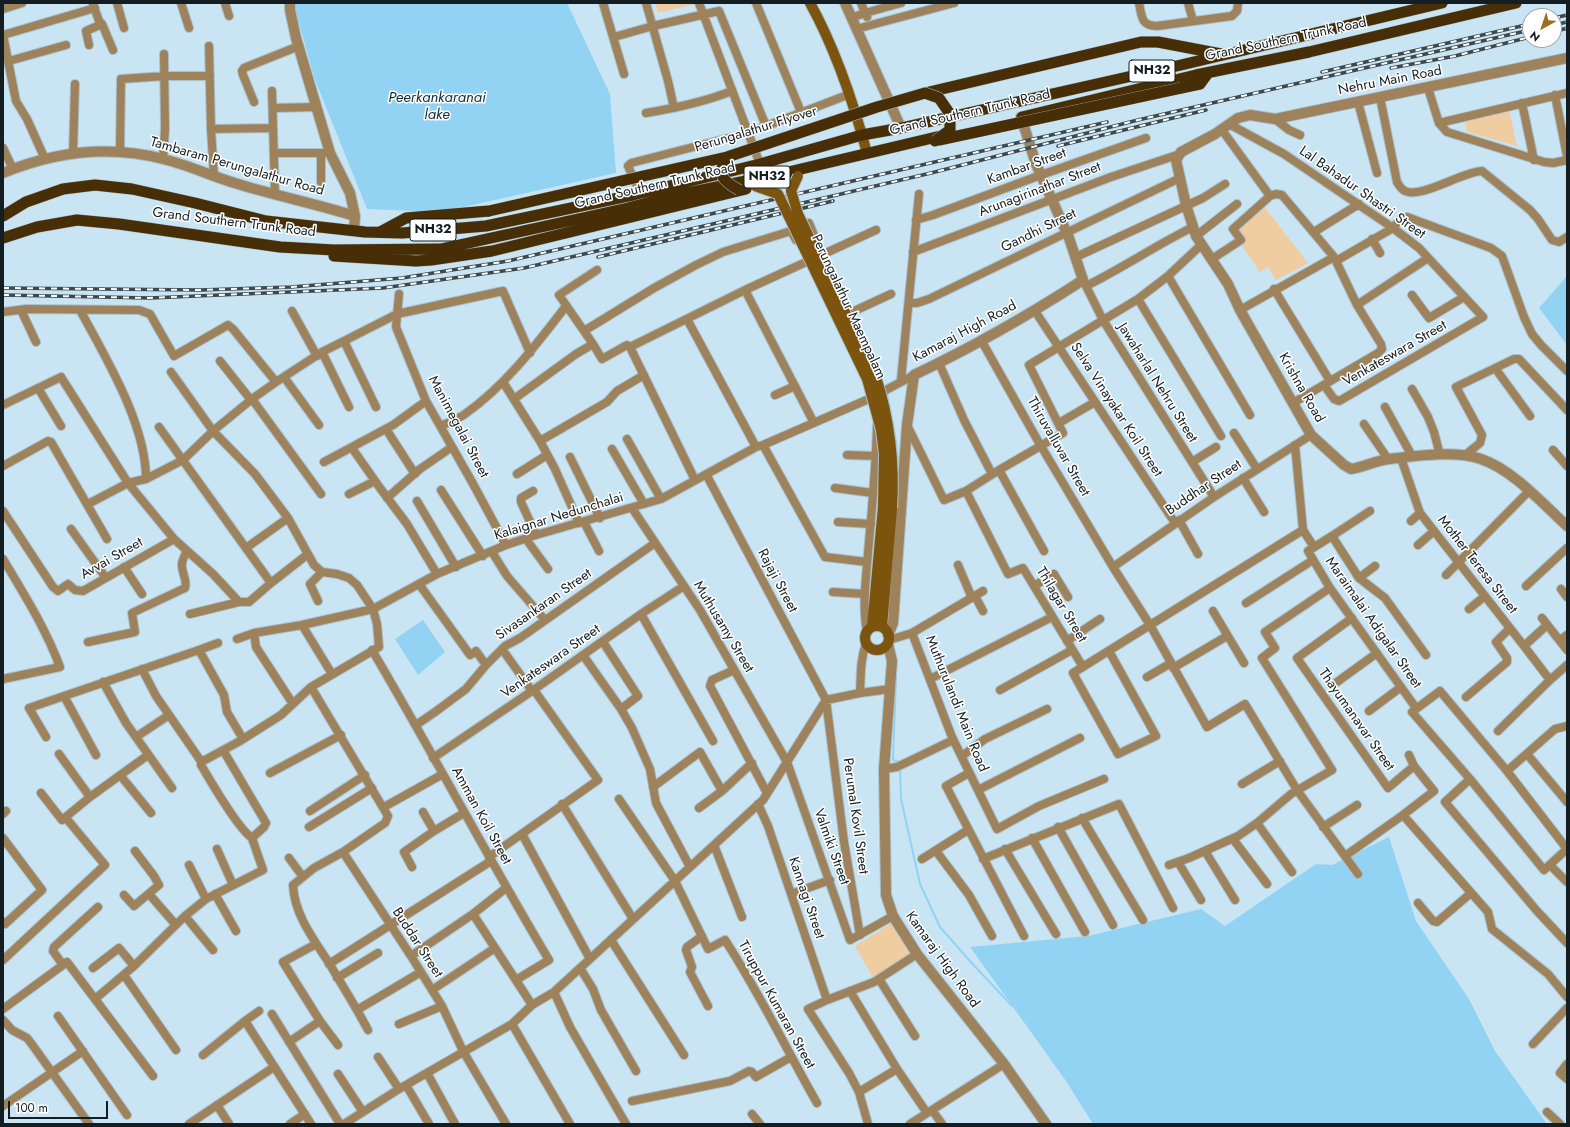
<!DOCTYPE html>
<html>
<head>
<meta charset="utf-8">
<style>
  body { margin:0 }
  #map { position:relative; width:1570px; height:1127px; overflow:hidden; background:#c9e5f4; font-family:Jost,sans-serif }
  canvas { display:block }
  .frame { position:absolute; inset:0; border:4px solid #131d22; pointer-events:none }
  .north { position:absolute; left:1522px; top:8px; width:40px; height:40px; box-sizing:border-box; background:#fff; border:1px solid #a1a5a7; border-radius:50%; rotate:220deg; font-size:11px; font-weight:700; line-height:16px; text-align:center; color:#131d22 }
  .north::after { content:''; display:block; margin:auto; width:14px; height:18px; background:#9d6e21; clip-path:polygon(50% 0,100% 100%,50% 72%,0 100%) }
  .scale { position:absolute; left:8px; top:1101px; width:100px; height:18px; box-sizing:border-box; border:2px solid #131d22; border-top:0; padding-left:5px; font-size:12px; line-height:14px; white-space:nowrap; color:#131d22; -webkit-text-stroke:3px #fff; paint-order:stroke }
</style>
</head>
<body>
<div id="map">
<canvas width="1570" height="1127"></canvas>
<div class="frame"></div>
<div class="north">N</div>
<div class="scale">100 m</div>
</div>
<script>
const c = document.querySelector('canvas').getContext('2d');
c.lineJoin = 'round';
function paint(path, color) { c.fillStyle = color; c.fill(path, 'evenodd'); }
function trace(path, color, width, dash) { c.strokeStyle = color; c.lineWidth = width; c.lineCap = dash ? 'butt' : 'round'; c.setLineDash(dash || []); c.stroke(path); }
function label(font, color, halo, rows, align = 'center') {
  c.font = font + ' Jost,sans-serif'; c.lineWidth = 3; c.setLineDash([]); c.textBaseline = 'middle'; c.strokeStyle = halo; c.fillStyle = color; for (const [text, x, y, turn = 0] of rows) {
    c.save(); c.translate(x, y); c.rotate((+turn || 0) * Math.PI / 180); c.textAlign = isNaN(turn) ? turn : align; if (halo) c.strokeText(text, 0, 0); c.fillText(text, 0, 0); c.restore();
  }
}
const green = new Path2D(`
  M655 3H695V4L658 13Z
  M1509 109 1517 146 1467 132 1465 122Z
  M1263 205 1308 263 1276 280 1268 267 1260 272 1237 239 1234 226Z
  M893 922 913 952 873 978 855 946Z`);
const water = new Path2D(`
  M296 3H567L610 94 616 173 441 212 367 209 315 80 295 9Z
  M1567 276V345L1539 308Z
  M423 620 445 652 418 675 395 639Z
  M1389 837 1416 921 1469 999 1495 1051 1547 1124H1093L1066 1081 970 947 1088 936 1201 909 1225 926 1316 864 1332 865Z`);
const stream = new Path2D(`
  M887 394C893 421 898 447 899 474
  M894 678H896L893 760 900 762
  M900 768 901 799 920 884 940 927 969 960 1012 1006`);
const minor = new Path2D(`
  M117 3 124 28
  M181 3 189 28
  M225 3 229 16
  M603 3 624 74
  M646 3 668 81 674 108
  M699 3 760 164
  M756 3 801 112
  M861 3 867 17
  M1139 3C1142 17 1141 26 1157 26L1232 16 1237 11 1238 3
  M1188 3 1193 21
  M93 4 99 21 102 24 113 50
  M3 9 22 3
  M851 18 865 13 901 3
  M856 29 954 3
  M3 35 16 101 27 119 45 159
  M3 35 95 8
  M614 37 653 26 719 11 766 126
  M89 45 86 31 102 24
  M209 46 211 129 214 176
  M9 61 66 45
  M1428 88 1439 123 1447 132 1544 162 1553 163 1567 160
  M272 91 275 194
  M1555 95 1567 156
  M1380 97 1397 182C1399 185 1401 189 1405 191 1421 199 1464 171 1482 171L1530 210 1538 219 1552 240 1559 242 1567 237
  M254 102 243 75 242 71 244 68 299 46
  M1358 102 1377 173
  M1522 103 1534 160
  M273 108 317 107
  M646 113C676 108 704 102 732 91
  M1275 119 1289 130 1300 135
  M1439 123 1567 93
  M1229 124 1284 154 1393 228 1419 248 1483 317 1341 400 1339 401 1334 399 1324 385
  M211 129 273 128
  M1222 130 1270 196
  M3 148 13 169
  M120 151 121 79 165 76H210
  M274 153H330
  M321 153V182
  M73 154 75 84
  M163 159 165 129 164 54
  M640 193 628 166 631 163 748 133 850 94
  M916 220 933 215 1041 175 1146 138
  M809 223 818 245
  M1314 232 1359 204
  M1196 236 1237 204
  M1372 239 1380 253
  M913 252 1111 177 1177 155
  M1076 257 1203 198 1225 184
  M1212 259 1241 240 1233 229 1270 196 1276 194 1282 195 1334 257
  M1168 276 1250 415
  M1083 280 1103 320 1214 497
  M1086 286C1123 268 1156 245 1193 227
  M1274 289 1330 381
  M745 290 814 423
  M399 294 396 327 426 401 472 482 506 545
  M1412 295 1429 318 1464 297
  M1138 299 1221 436
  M909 303H917L929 299 1180 178
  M1357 305 1428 258
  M21 310 36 342
  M80 310C106 358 146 424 146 479
  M1240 310 1334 257 1336 261 1393 228 1401 218 1407 217 1491 248 1502 256 1524 317 1532 334 1541 345 1567 371
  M292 311 317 356
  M1035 311 1175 523
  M3 312 26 309 139 310 150 314 174 356 228 325 233 329 276 382
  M850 313 891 294
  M687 319 756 447
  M584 331 654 288 696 265 723 252 791 231 796 240
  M981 340 1038 441 1113 567 1150 625 1207 727 1245 704 1297 790 1358 874
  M344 341 376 407
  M593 344 602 359 627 345 630 347 745 290 876 230
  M630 347 695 480
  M322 352 349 407
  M220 361 251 400
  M939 363 964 420 992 474
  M1495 368 1530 416
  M171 372 213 431 255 474 288 518 314 565 322 572 337 574 349 578 357 585 373 609 302 625 254 633 256 647 293 704
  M284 377 319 425
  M901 380 919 194
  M503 382 540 441 555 469 579 523
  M38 388 61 426
  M1412 389 1428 417 1434 432 1440 455
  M775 395 795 386
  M252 399 321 494
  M514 399 576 354 593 344 559 295 597 270
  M1293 403 1378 353 1382 349 1381 344 1357 305 1336 261
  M3 405 61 377 128 483 174 539 213 574 239 602H249L271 583 308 554
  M1385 407 1412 456
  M1059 423 1095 402
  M1364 424 1388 459
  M907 425 944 500 966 491 999 470 1063 433 1029 365 1138 299 1168 276 1202 244
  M441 426C449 422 458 419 465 414 506 385 536 345 566 306
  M159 427 271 583
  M386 429 415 474
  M1234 433 1257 469
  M627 439 661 499
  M540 441 607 402 617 391 644 375
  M763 445 825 557 867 562
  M1295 445 1303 530 1314 547
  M352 448 380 488 407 524 437 574
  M612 449 644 504
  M1553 450 1567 466
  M847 455 876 456
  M1464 456 1480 443 1482 435 1456 387 1514 359H1519L1567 410
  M570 457 600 518
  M1401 458 1420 513 1524 646 1550 680
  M324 462 393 425 426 401
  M1192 462 1216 447
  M3 466 48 441 51 442 107 539
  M999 470 1044 551
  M517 474 547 455
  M706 474 826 700 844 842 860 935
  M1243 478 1264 512
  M835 488 873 493
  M441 490 483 556
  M533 491 521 498V502L536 535
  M966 491 1008 574 1023 568 1083 667
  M349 494 375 481
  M387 498 420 469 452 447
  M417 501 456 567
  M88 504 128 483 146 479 183 460 213 431 252 399 276 382 322 352 344 341 397 314 503 291 530 353
  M632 508 700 610 787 762 850 940 893 916
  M3 511 53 587 58 591 68 584 75 590 83 591 174 539
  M1179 520 1198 554
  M1411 521 1420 513
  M584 522 599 551
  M838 522 871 524
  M71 529 106 578
  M1332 536 1370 511
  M526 539 548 569
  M1418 545 1434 531
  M246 548 288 518
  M492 552 507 576 545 620
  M3 559C24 594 46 629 60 667L3 679
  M958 565 972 598
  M124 567 142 594
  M1113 567 1214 497 1311 435
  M1446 575 1529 491
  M1359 578 1375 566
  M419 584 470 655 476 651 486 665
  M1034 586 1054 574 1068 597
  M1526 586 1567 548
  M1561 589 1567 597
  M833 592 865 594
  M975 596 983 611
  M318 601 310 584 322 572
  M1246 603 1313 560
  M1469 609 1485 596
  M1213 611 1244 663
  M190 614 239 602
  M641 614 713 741
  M1352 618 1297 658 1388 788 1414 766
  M1542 618 1567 650
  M302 625 332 674
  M867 632C862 607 866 579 868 553 872 510 876 467 877 424
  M912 633 952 737 997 829 1039 806 1104 779
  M237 639 254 633
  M889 640 912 633 983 591
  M1560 640 1567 635
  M1067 641 1100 619
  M88 642 135 632 132 613 185 588C188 581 181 572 182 564 182 560 185 555 187 551
  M603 642 638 696 621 709
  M1524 646 1547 625
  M502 649 532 691
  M199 650 218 643
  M372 650C433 753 488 858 549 960L516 980
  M1109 651 1156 736 1118 754 1073 673 1303 530
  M583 655 621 709 632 728 650 769 656 803 690 867
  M1173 668 1227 636
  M142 669 156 696 196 754 200 760H205L240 741 281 715 311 687 379 647 377 624 373 609 437 574 506 545 536 535 661 499 756 447 763 445 871 398 914 375
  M734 670 712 680 710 686 767 793
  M1147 677 1171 663
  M930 679 1052 617
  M103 682 126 723 172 788
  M1337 682 1377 653
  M311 687 388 816 385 823 343 852 314 868 293 885C294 914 314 940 329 963 342 985 356 1007 368 1030
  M1000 690 1072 650
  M860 693C861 676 860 660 866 644
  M64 696 96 755
  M1466 697 1507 662V658L1496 642 1510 628
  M1416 708 1330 588 1308 551 1332 536 1359 578 1385 598 1426 655
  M1369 711 1401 687
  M416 725 435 712 466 689 486 665 505 646 520 638 655 543
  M1498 731 1550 680 1567 665
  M46 737 29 708 199 650 224 695 227 712 243 739
  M136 737 169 715
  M59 754 90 797
  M1527 754 1567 802
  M1409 755 1414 766 1434 791 1403 815 1488 912 1492 929 1548 974 1567 997
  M962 756 985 739 1047 709
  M433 758 532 691 641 614 684 586
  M201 765C211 782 238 829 252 838
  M884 769 897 767 953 740
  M1507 771 1555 729 1567 726
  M270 773 341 735
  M969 773 946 786 1024 936
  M120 775 151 813
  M1470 779 1445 802 1537 911 1567 943
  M1242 784 1280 761
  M653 787 700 752 722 791 752 763
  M978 790 1080 738
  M41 793 62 820 90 797 148 755
  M619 799 675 881 708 949 725 940C759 992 786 1049 817 1103
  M562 804 633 919
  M758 804 768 826 827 1000
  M384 807 443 774
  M699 808 722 791
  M310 811 365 775
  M423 812 434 831
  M3 814 6 811
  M1082 818 1143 920
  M1257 823 1292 872
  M309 827 372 788
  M1058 827 1113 925
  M1323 827 1357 805
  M522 834 590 959
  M3 838 42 890 5 924 3 922
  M1032 838 1085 932
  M1233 839 1267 884
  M714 845 742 917
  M217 849 233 885
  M1005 849 1056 934
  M1567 849 1544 870 1470 779 1412 712 1440 691 1507 771 1567 849
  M936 851 969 895 992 936
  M1205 851 1235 900
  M343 852 411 956 442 1006 463 1051 506 1124
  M1345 856 1403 815
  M489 857 598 780 534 690
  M289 858 303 877
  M922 859 968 830
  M983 859 1119 804 1173 908
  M1178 862 1201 900
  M189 865 206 899
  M1169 865 1189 858 1238 836 1257 823 1291 794 1332 770 1262 658 1275 648 1265 632 1330 588
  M1550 865 1567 882
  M412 867 404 852 434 831 464 813
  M149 894 176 925
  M215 894 236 931
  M791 894 830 880
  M124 895 134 906 159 885 154 876 135 851
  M1418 903 1433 921 1437 922 1471 893
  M473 914 506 888
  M185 916 213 950
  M702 936 687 947 686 950 692 967 690 972 708 1006
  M611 940 684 1055
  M411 956 473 914 532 1005
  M3 960 105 865 66 818
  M329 964 491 861
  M63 965 53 951 54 947 98 907
  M93 968 119 948 134 966
  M580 968 593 989 601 1010 636 1071
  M124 975 176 1050
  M337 978 378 953
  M879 979 915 1036
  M432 990 495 948
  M850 991 897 1069 927 1113
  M554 992 570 1027 626 1124
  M95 999 134 966 185 916 206 899 263 870 252 838 264 827 266 823 223 750
  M3 1009 67 962 153 1076
  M357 1010 421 972
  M272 1014 340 1124
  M58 1016 127 1115
  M3 1020 12 1030 27 1038 31 1043 89 1124
  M245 1021 259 1011
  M320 1021 338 1045
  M399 1024 442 1006
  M512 1024 570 1124
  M289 1042 320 1021 283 962 316 944
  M1533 1044 1567 1008
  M203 1055 245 1021 311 1124
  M378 1057 399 1089
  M1567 1064 1560 1073 1567 1079
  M427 1073 455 1124
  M338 1074 363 1112
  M406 1085 429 1124
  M859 1092 897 1069
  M632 1101 730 1081 749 1071 752 1072 756 1077 791 1057
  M217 1105 229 1124
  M3 1106 83 1051
  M932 1110 942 1124
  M1547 1112 1560 1124
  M752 1114 760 1124
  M189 1124 274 1067
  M290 1124 305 1114
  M344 1124 399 1089 512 1024 532 1005 554 992 763 800 826 700 860 693 890 689
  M868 1124 859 1092 849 1073 808 1009 827 1000 874 982 917 954
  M910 1124 1004 1064`);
const tertiary = new Path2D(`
  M290 3V10L296 38 330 153 350 193 355 216
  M845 3 901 128
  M1567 58 1275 119 1250 115 1238 118 1215 134 1181 152 1176 160 1186 205 1196 236 1228 284 1240 310 1311 435 1344 465 1351 469C1364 467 1377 460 1390 459 1416 456 1455 450 1481 459 1513 470 1542 503 1567 526
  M3 173C54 152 109 145 163 159 189 165 213 177 238 184 277 196 317 204 355 216L354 230
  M888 635 893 623 907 425 914 375C973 347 1029 315 1083 280L1069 238 1036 164 1021 117
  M888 644 892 661 884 769 886 895 893 916 917 954 1004 1064 1046 1124`);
const secondary = new Path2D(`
  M810 3C836 50 853 101 867 153
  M865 638a12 12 0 1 1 24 0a12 12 0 1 1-24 0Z
  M872 627 883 507
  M882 627 892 508`);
const trunk = new Path2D(`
  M1181 88 1200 84 1208 73
  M925 93 1141 42H1158L1221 54
  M1022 117 1196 75 1309 52 1516 3
  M3 216 26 202 63 189 95 185 132 189 195 203 266 221 365 232 402 233 486 226 633 195 760 164 862 135 901 128 1181 65 1442 3
  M380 232 406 218 489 211
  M3 238 37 227 77 220 119 224 280 247 334 250 441 249 628 208 673 196 780 174 945 135
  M334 256 416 261 431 260 492 251 746 189`);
const rail = new Path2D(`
  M1554 18 1567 15
  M1554 25 1567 22
  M1554 32 1567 28
  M1391 68 1455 56 1530 37
  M1322 72 1530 24
  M1058 146 1206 110
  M598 257 833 201
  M3 288 200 290 291 287 402 278 508 261 1107 122
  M3 295 150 298 383 288 524 268 931 173 1138 120 1530 30`);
const secondaryBridge = new Path2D(`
  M798 176 791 191 798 214 876 377C890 420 895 462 892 508
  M755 186 778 194 867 379 881 430 884 454 883 507`);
const trunkBridge = new Path2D(`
  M939 140 1181 88
  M727 157C716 175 723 181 739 190
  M489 211 727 157 877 107 925 93 939 98 950 114V130L935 141`);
const shields = [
  [1152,71,46],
  [767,177,46],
  [433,230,46]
];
const shieldNames = [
  ["NH32",1152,71],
  ["NH32",767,177],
  ["NH32",433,230]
];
const streetNames = [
  ["Grand Southern Trunk Road",1286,40,-12],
  ["Nehru Main Road",1390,81,-11],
  ["Grand Southern Trunk Road",970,113,-13],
  ["Perungalathur Flyover",756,130,-17],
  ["Tambaram Perungalathur Road",237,167,16],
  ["Kambar Street",1027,167,-20],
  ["Grand Southern Trunk Road",655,186,-13],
  ["Arunagirinathar Street",1040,190,-21],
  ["Lal Bahadur Shastri Street",1362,193,35],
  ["Grand Southern Trunk Road",234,223,7],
  ["Gandhi Street",1039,231,-26],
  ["Perungalathur Maempalam",848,307,65],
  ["Kamaraj High Road",965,332,-28],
  ["Venkateswara Street",1395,354,-30],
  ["Jawaharlal Nehru Street",1157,383,58],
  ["Krishna Road",1301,388,60],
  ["Selva Vinayakar Koil Street",1116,410,57],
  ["Manimegalai Street",458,427,62],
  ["Thiruvalluvar Street",1058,447,60],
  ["Buddhar Street",1204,488,-34],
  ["Kalaignar Nedunchalai",559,517,-17],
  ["Avvai Street",112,559,-30],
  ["Mother Teresa Street",1477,565,52],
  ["Rajaji Street",777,581,62],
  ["Sivasankaran Street",544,605,-35],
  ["Thilagar Street",1061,605,59],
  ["Maraimalai Adigalar Street",1373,623,55],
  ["Muthusamy Street",723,627,59],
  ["Venkateswara Street",551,662,-35],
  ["Muthurulandi Main Road",956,704,68],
  ["Thayumanavar Street",1356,720,55],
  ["Amman Koil Street",481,816,61],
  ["Perumal Kovil Street",855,816,82],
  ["Valmiki Street",831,847,70],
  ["Kannagi Street",806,898,71],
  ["Buddar Street",417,943,57],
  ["Kamaraj High Road",942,960,54],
  ["Tiruppur Kumaran Street",776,1005,61]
];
const waterNames = [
  ["Peerkankaranai",437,98],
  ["lake",437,115]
];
paint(green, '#efcda1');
paint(water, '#92d3f4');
trace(stream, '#92d3f4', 2);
trace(minor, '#a8c1ce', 10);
trace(tertiary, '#a8c1ce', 12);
trace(secondary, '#a8c1ce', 12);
trace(trunk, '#a8c1ce', 12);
trace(minor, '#9e825c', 8);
trace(tertiary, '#9e825c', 10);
trace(secondary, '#7c540e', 10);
trace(trunk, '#472e06', 11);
trace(rail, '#3b4950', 3.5);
trace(rail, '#fff', 2, [6]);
trace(secondaryBridge, '#a8c1ce', 12, []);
trace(trunkBridge, '#a8c1ce', 12, []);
trace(secondaryBridge, '#7c540e', 10);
trace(trunkBridge, '#472e06', 11);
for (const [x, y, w] of shields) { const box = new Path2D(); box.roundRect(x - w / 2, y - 11, w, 22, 3); c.fillStyle = '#fff'; c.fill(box); trace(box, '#131d22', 1); }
label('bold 13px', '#131d22', null, shieldNames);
label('14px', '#131d22', '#fff', streetNames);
label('italic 15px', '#0e2d3b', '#fff', waterNames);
</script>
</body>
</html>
